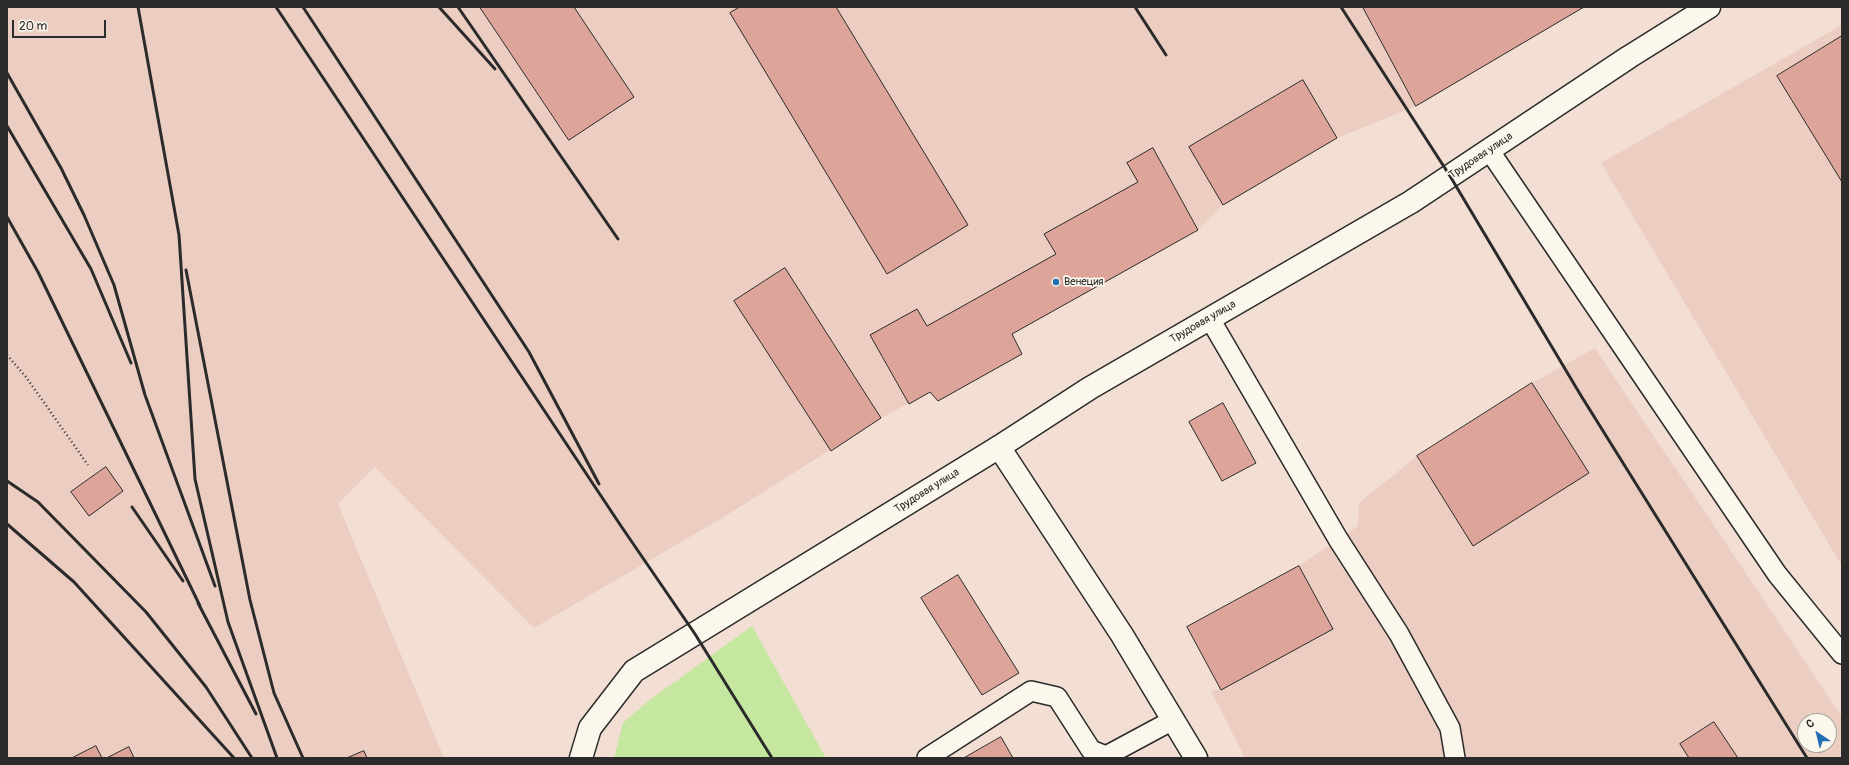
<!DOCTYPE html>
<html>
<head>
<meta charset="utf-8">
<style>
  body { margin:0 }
  #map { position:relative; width:1849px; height:765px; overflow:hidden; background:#f2ded3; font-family:Pangolin,sans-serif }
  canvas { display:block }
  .frame { position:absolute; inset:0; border:8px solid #2b2b2b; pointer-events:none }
  .north { position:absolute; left:1797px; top:713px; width:40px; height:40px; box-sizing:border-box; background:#fbf7ec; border:1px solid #a8a59f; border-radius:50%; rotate:325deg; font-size:11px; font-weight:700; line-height:16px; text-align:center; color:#2b2b2b }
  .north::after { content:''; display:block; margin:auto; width:14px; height:18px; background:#1f6fb2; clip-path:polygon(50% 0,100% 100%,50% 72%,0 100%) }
  .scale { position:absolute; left:12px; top:20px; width:94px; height:18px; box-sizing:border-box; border:2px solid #2b2b2b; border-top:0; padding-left:5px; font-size:12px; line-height:14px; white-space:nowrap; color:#2b2b2b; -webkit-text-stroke:3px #fbf7ec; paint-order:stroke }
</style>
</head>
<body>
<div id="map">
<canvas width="1849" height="765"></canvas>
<div class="frame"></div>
<div class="north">С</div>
<div class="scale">20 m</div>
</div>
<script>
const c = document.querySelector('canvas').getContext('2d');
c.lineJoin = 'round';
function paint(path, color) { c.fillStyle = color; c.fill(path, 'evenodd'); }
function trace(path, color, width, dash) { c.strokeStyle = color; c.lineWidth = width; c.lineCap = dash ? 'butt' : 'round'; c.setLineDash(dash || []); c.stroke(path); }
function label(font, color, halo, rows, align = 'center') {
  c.font = font + ' Pangolin,sans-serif'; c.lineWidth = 3.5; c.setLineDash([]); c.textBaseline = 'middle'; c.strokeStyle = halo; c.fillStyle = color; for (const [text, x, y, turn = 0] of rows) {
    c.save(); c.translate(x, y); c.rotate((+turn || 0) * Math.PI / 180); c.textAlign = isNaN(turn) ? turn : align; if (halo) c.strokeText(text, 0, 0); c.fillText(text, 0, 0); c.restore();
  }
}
const built = new Path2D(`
  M7 7H1584L1416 106 1337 138 1223 205 1198 230 1012 334 1022 354 938 401 930 392 881 418 722 518 534 628 375 467 338 504 444 758H7Z
  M1842 25V566L1601 163Z
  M1595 348 1842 717V758H1245L1211 691 1221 689 1187 627 1299 566 1338 539 1358 526 1359 503 1417 456 1532 383ZM1805 721H1829V745H1805Z`);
const green = new Path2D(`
  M752 626 826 758H614L623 723 647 702Z`);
const building = new Path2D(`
  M480 7H574L634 97 569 140Z
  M740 7H836L968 225 887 274 730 13Z
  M1363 7H1584L1416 106Z
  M1842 36V182L1777 76Z
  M1303 80 1337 138 1223 205 1189 147Z
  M1153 148 1198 230 1012 334 1022 354 938 401 930 392 909 404 870 335 917 309 927 326 1056 254 1044 234 1138 182 1127 163Z
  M785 268 881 418 831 451 734 301Z
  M1532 383 1589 473 1473 546 1417 456Z
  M1223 403 1256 463 1222 481 1189 422Z
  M106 467 123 491 89 516 71 492Z
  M1299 566 1333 629 1221 690 1187 627Z
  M958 575 1019 673 982 695 921 598Z
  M1714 722 1738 758H1689L1680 744Z
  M1001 737 1013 758H964Z
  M96 746 102 758H72Z
  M129 747 134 758H107Z
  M364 751 367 758H347Z`);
const path = new Path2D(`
  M7 355 26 377 88 465`);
const lane = new Path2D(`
  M1489 150 1777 574 1842 654
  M1210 319 1338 539 1399 634 1450 728 1455 758
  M927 758 1031 691 1057 697 1091 750 1106 756 1173 720`);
const street = new Path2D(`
  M999 447 1122 635 1196 758`);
const secondary = new Path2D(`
  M581 758 590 728 634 671 999 447 1090 388 1411 202 1629 57 1709 7`);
const rail = new Path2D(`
  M138 7 179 235 195 479 228 622 277 758
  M276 7 621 526 695 634 772 758
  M303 7 529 352 599 484
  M439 7 495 69
  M458 7 618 239
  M1135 7 1166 55
  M1341 7 1450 176 1580 394 1807 758
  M7 73 61 168 84 215 114 285 145 395 215 586
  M7 126 91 269 131 363
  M7 217 38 272 200 606
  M186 270 250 600 274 693 303 758
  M7 481 38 502 146 612 206 687 252 758
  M132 507 183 581
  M7 524 74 582 234 758
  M198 603 256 714`);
const markers = [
  [1056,282,4,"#1f6fb2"]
];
const streetNames = [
  ["Трудовая улица",1481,156,-34],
  ["Трудовая улица",1203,322,-30],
  ["Трудовая улица",927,491,-32]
];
const poiNames = [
  ["Венеция",1064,282]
];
paint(built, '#eccdc2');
paint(green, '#c5e7a0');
paint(building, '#dda49a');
trace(building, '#2b2b2b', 1);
trace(lane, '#2b2b2b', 22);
trace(street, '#2b2b2b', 25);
trace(secondary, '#2b2b2b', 25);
trace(path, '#2b2b2b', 2.5, [1, 3]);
trace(lane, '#fbf7ec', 19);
trace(street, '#fbf7ec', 22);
trace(secondary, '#fbf7ec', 22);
trace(rail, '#2b2b2b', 3);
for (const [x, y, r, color] of markers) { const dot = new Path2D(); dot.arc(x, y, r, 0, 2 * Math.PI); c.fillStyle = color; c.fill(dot); trace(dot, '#fbf7ec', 1.5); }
label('11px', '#2b2b2b', '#fbf7ec', streetNames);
label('11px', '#2b2b2b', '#fbf7ec', poiNames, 'left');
</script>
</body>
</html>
